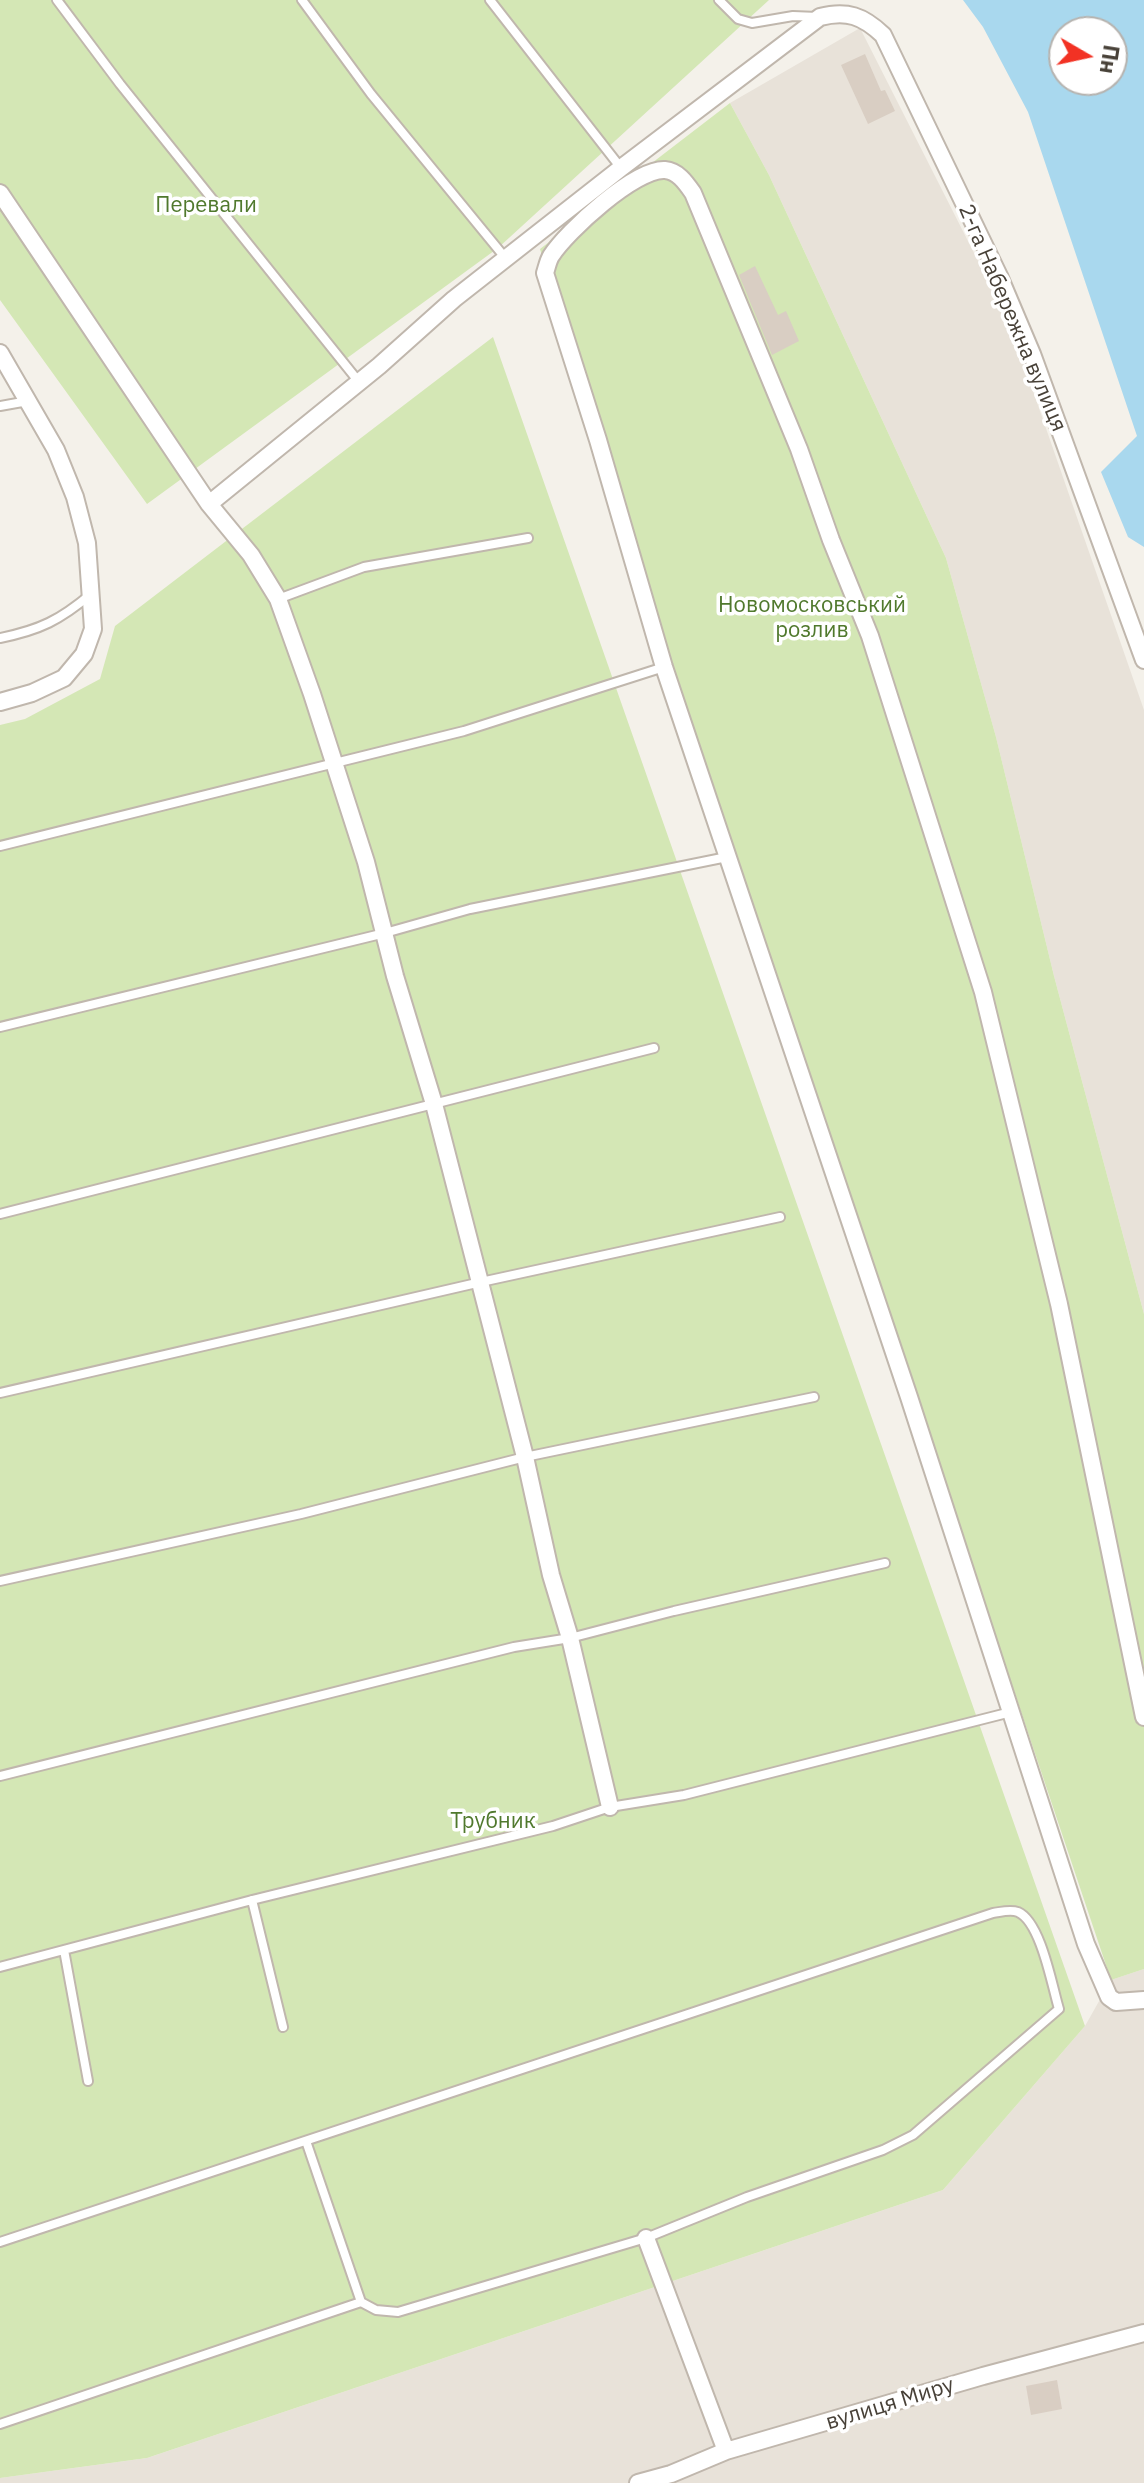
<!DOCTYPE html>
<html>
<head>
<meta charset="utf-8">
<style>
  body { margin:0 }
  #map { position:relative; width:1144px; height:2483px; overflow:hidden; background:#f4f1ea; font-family:"IBM Plex Sans",sans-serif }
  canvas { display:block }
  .north { position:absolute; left:1048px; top:16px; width:80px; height:80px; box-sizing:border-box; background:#fff; border:2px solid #b6b3af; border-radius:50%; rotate:99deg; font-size:22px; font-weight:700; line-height:32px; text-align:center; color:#484138 }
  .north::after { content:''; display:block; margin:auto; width:28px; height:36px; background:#f23224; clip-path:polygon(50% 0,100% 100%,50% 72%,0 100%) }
</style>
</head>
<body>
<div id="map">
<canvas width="1144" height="2483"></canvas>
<div class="north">Пн</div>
</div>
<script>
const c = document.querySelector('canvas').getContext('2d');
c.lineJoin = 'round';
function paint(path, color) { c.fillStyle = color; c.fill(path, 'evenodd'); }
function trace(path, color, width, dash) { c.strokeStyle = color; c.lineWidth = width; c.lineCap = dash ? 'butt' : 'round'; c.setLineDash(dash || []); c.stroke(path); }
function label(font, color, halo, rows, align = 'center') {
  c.font = font + ' "IBM Plex Sans",sans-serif'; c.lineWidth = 7; c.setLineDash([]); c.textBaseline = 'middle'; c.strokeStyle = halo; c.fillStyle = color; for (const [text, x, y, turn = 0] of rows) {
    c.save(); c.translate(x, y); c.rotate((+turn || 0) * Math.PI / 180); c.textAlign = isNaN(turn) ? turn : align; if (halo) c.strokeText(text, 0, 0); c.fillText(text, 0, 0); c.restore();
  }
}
const residential = new Path2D(`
  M860 28 1009 322 1144 710V1314L1054 976 996 737 946 558 769 175 730 103Z
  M1144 1969V2483H0V2478L147 2458 943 2190 1085 2026 1111 1980Z`);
const green = new Path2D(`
  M0 0H769L498 248 147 504 0 300Z
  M730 103 769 175 946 558 996 737 1054 976 1144 1314V1969L1111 1980 721 817 540 249Z
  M493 337 1085 2026 943 2190 147 2458 0 2478V725L25 719 100 679 115 626Z`);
const water = new Path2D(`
  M963 0H1144V547L1128 537 1101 472 1137 436 1028 112 983 27ZM1064 32H1112V80H1064Z`);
const building = new Path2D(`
  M865 54 881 91 885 90 895 111 868 124 841 65Z
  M755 266 778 315 786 311 799 341 772 355 739 275Z
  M1057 2380 1062 2409 1031 2415 1026 2386Z`);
const lane = new Path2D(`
  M57 0 120 84 359 382
  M302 0 371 94 507 260
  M490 0 621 168
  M719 0 738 19 752 23 793 16 818 17
  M0 406 28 401
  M278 599 364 567 528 538
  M0 638C40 630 60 620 91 594
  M0 846 464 731 664 667
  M0 1027 385 933 470 909 727 857
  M0 1214 654 1048
  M0 1393 481 1282 780 1217
  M0 1581 301 1514 525 1457 814 1397
  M0 1776 514 1647 570 1638 674 1611 885 1563
  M252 1900 283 2027
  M64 1950 88 2081
  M0 1967 252 1900 553 1826 610 1807 684 1795 1011 1712
  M306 2141 361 2302
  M0 2242 993 1913C1001 1912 1010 1909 1018 1912 1041 1922 1052 1986 1059 2009L913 2135 883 2150 747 2197 646 2238 398 2312 376 2310 361 2302 0 2424`);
const street = new Path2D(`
  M0 193 209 504 251 555 278 599 312 694 366 862 395 976 434 1104 525 1457 551 1575 570 1638 610 1807
  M0 353 56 450 75 497 87 543 93 629 84 654 64 678 32 693 0 702
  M209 504 379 366 454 299 621 168 820 17C847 10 863 16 883 35L999 276 1032 354 1144 660
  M1144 1717 1059 1304 983 992 870 636 831 540 799 449 693 193C686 183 678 171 665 170 636 168 567 231 551 256 548 261 547 267 545 273L598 440 664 667 909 1397 1086 1944 1109 1997 1116 2002 1144 2000
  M646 2238 726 2451
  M638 2483 671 2474 726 2451 983 2376 1144 2333`);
const parkNames = [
  ["Перевали",206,206],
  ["Новомосковський",812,606],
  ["розлив",812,631],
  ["Трубник",493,1822]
];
const streetNames = [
  ["2-га Набережна вулиця",1012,318,67],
  ["вулиця Миру",890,2404,-17]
];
paint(residential, '#e8e2d9');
paint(green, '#d4e7b5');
paint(water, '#a9d8ee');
paint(building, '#d9cec3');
trace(lane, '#c0b7ad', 12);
trace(street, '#c0b7ad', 20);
trace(lane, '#fff', 8);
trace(street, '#fff', 16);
label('22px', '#50792d', '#fff', parkNames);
label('22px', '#484138', '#fff', streetNames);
</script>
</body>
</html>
